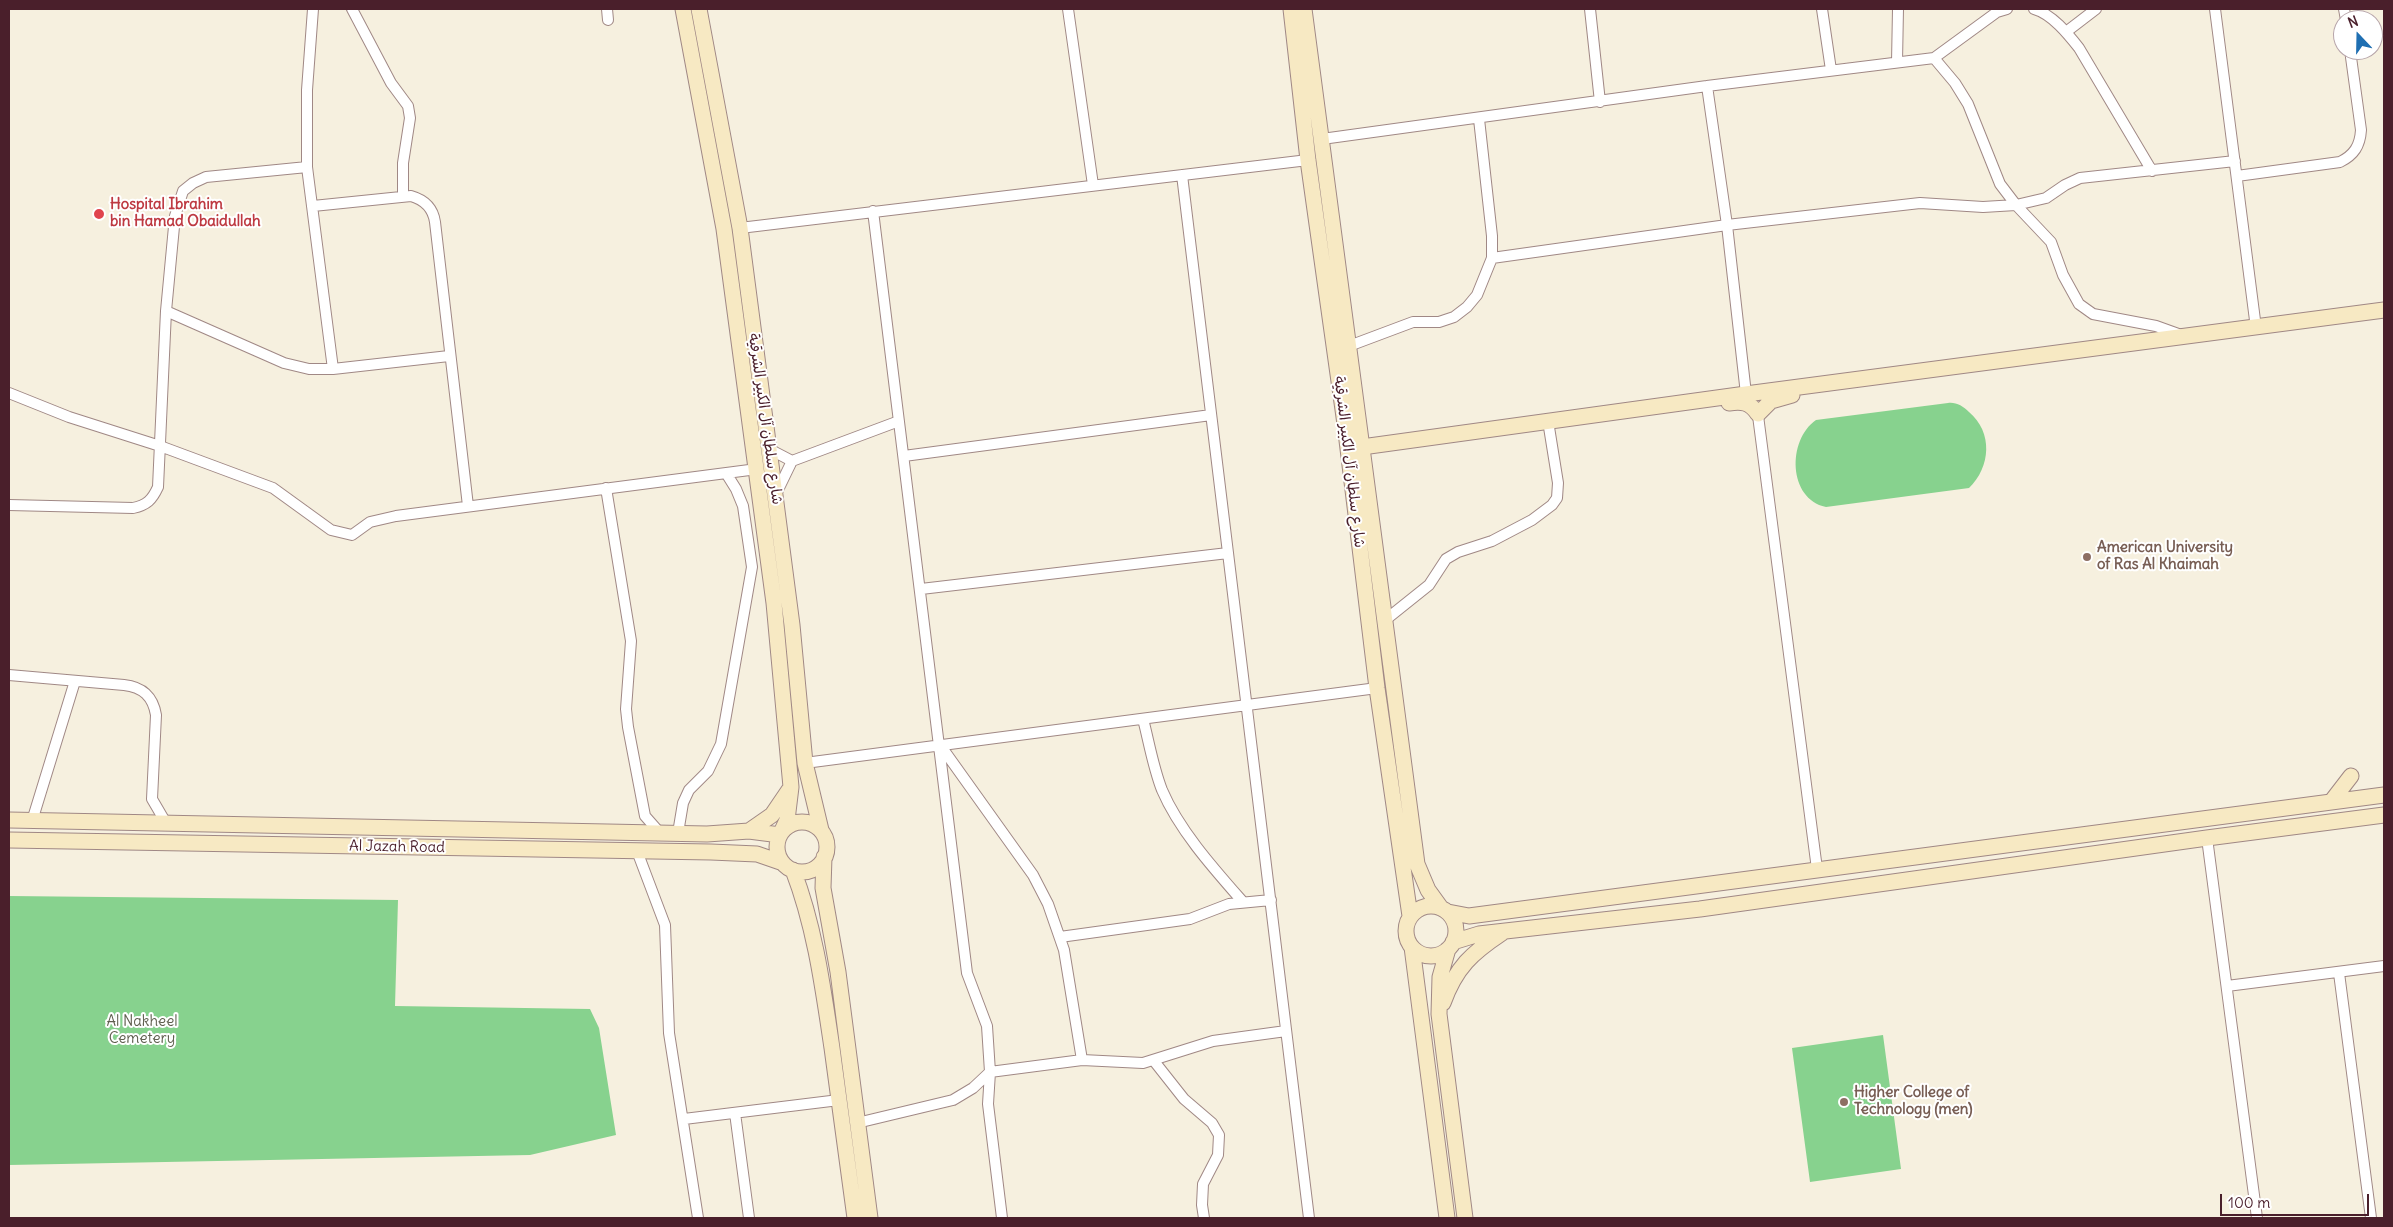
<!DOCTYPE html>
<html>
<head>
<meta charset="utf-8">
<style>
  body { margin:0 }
  #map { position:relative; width:2393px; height:1227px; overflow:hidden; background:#f6f0df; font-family:Delius,sans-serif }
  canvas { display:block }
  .frame { position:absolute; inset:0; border:10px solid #4a1f2b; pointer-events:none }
  .north { position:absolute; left:2333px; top:10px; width:50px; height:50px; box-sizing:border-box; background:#fff; border:1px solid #b7a5aa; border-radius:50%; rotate:339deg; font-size:14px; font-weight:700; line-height:20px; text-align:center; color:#4a1f2b }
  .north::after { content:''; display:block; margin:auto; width:18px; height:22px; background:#1f6fb2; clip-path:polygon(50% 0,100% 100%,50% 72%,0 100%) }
  .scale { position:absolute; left:2220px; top:1194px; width:149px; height:22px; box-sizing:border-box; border:2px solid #4a1f2b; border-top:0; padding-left:6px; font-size:15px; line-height:18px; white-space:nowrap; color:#4a1f2b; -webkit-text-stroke:4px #fff; paint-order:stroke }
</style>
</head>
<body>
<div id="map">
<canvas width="2393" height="1227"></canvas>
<div class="frame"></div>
<div class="north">N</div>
<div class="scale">100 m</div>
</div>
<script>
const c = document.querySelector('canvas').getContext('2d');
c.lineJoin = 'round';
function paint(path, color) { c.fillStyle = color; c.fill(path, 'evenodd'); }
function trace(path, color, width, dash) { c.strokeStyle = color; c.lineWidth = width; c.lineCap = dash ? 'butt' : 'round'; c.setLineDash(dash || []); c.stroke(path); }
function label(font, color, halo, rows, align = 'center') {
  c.font = font + ' Delius,"Playpen Sans Arabic",sans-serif'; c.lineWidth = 4; c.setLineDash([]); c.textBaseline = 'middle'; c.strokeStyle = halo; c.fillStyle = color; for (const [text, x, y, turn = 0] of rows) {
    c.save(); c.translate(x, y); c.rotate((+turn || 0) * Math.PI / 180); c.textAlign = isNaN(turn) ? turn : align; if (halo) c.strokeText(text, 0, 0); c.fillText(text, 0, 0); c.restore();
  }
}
const green = new Path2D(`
  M1948 403C1956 402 1963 406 1969 412 1993 432 1991 467 1969 488L1826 507C1788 499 1787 440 1816 420Z
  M9 896 398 900 395 1006 590 1009 599 1028 616 1135 530 1155 9 1165Z
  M1883 1035 1901 1169 1810 1182 1792 1048Z`);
const street = new Path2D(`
  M313 9 307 90V167L333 369
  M352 9 391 83 408 106 410 118 403 163V196
  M607 9 608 20
  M1068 9 1093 185
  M1590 9 1600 102
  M1822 9 1831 70
  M2034 9C2052 14 2068 34 2079 48L2152 171
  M2215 9 2256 328
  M2344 9 2346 20
  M2066 32 2096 9
  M1934 58 1955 83 1968 104 2000 184 2016 205 2051 242 2063 275 2079 304 2093 314 2156 326 2181 335
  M1897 62 1898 9
  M1707 86 1727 225 1746 394
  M1322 139 1707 86 1934 58 1997 12 2007 9
  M1182 175 1309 1218
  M2237 176 2340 162C2354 155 2360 146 2361 130L2350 50
  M313 206 411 196C425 200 433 208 435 222L468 506
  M873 211 967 973 987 1026 990 1072 988 1104 1002 1218
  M740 228 1308 160
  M1492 258 1727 225 1920 203 1983 207 2016 205 2046 198 2065 185 2080 178 2235 161
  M166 311 284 363 309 369H333L449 356
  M1349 346 1413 322H1439L1454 317 1467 307 1477 295 1492 258V236L1479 119
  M9 393 69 417 160 446 273 488 331 530 352 535 370 522 396 516 757 469
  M1757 408 1817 869
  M769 449 792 461
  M904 456 1211 415
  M606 488 631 641 626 709 628 727 645 816 660 833
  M776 494 792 461 899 421
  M9 505 133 508C147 505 152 500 158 487L166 311 175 216 183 191 193 183 206 177 307 167
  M921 589 1228 553
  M1384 621 1429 585 1446 559 1458 552 1492 541 1532 520 1552 505 1557 498 1558 483 1548 421
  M9 675 124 685C143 687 153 697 156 715L152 799 166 823
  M1143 719C1149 742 1153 767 1162 790 1179 830 1214 869 1243 902
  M943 749 1033 875 1048 904 1064 950 1082 1060
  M805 763 1377 688
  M32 821 75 681
  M678 833 683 803 689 790 708 771 721 744 752 567 743 506 736 489 726 473
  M2207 838 2257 1218
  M637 851 665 925 669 1033 698 1218
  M1060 937 1190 919 1229 904 1271 900
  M2339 973 2371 1218
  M2227 986 2384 966
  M1154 1061 1184 1099 1212 1123 1219 1135 1218 1155 1203 1184 1202 1205 1204 1218
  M735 1113 749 1218
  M684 1119 839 1100
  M857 1123 953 1100 973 1088 990 1072 1082 1060 1143 1063 1213 1041 1286 1031`);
const secondary = new Path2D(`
  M699 9 740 228 792 625 805 763 821 830
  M1291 9 1308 160 1345 424 1377 688 1410 916
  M1304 9 1417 864 1428 890 1441 908
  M1729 403C1742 401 1750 402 1758 414L1771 401 1792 395
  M1362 447 1746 394 2384 310
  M2331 802 2351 776
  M9 820 707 834 749 831 780 835 787 820 791 787 774 603 724 229 683 9
  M777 847a25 25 0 1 1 50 0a25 25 0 1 1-50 0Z
  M749 831 772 815 789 790
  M9 840 711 852 757 854 783 863
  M824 857 823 888 838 972 870 1218
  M793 870C815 927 823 988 832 1048 840 1105 847 1161 855 1218
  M1406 931a25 25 0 1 1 50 0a25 25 0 1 1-50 0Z
  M1448 912 1469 916 2384 795
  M1453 942 1479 934 1700 909 2207 838 2384 815
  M1412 947 1447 1218
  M1448 949 1440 977 1439 1014 1465 1218
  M1443 1003C1456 967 1472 953 1502 933`);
const markers = [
  [99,214,6,"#e0444e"],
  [2087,557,5,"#8d6e63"],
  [1844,1102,5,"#8d6e63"]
];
const healthNames = [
  ["Hospital Ibrahim",110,205],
  ["bin Hamad Obaidullah",110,222]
];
const streetNames = [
  ["شارع سلطان آل الكبير الشرقية",765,419,82],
  ["شارع سلطان آل الكبير الشرقية",1349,462,83],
  ["Al Jazah Road",397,847,1]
];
const educationNames = [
  ["American University",2097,548],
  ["of Ras Al Khaimah",2097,565],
  ["Higher College of",1854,1093],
  ["Technology (men)",1854,1110]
];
const parkNames = [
  ["Al Nakheel",142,1022],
  ["Cemetery",142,1039]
];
paint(green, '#87d28e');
trace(street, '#a08885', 12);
trace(secondary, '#a08885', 17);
trace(street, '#fff', 10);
trace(secondary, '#f7e9c3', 15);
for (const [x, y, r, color] of markers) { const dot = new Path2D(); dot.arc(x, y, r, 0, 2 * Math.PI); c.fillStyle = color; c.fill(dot); trace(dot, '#fff', 2); }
label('bold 15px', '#be3a42', '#fff', healthNames, 'left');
label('15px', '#4a1f2b', '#fff', streetNames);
label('bold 15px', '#785e54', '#fff', educationNames, 'left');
label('15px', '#5f5e4e', '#fff', parkNames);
</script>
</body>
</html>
